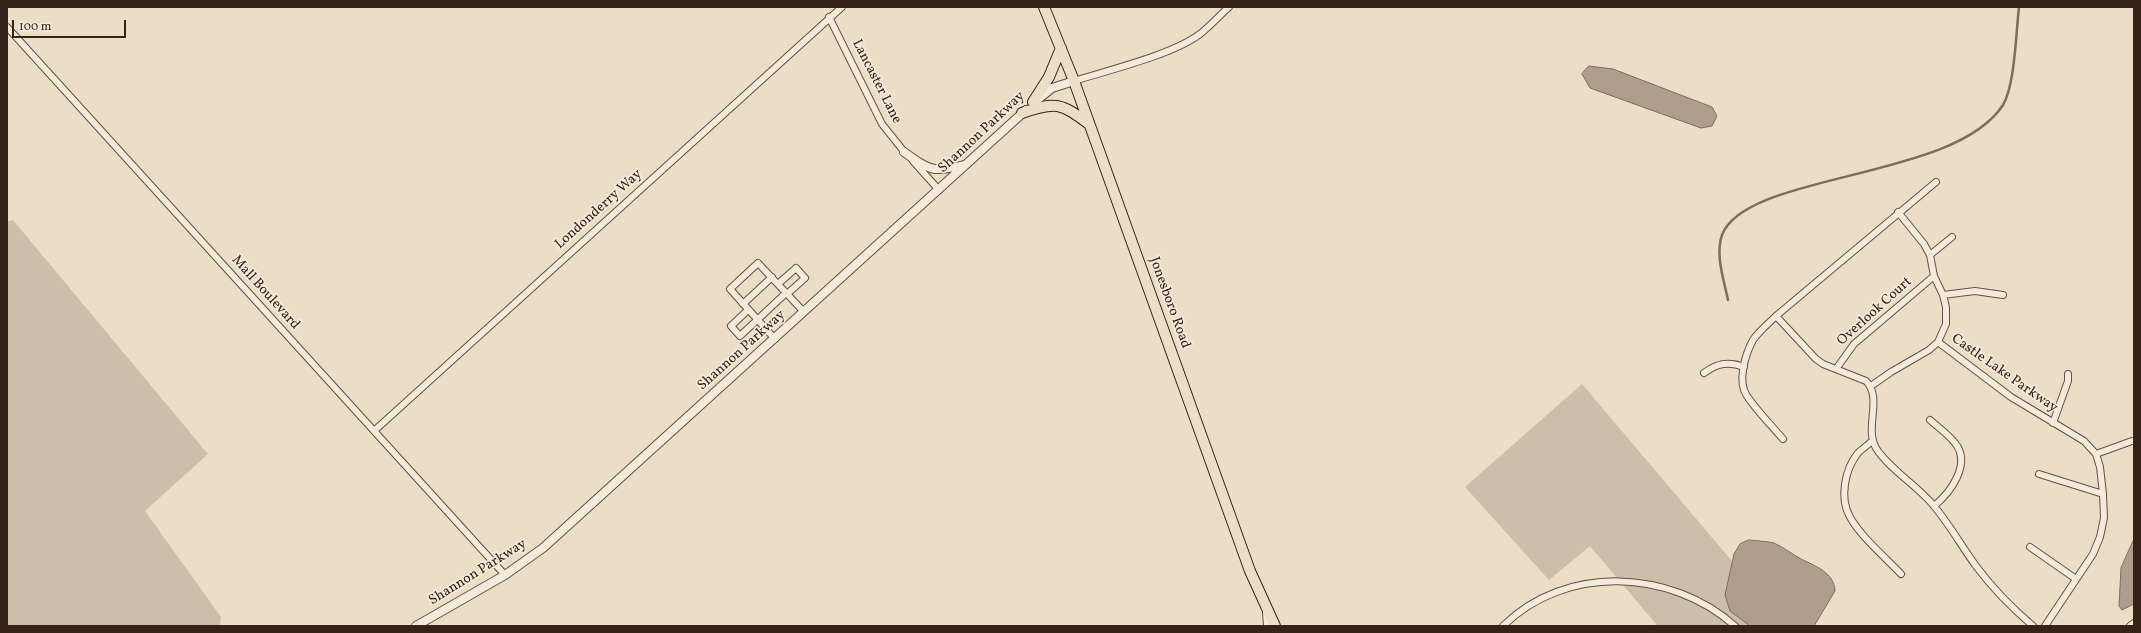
<!DOCTYPE html>
<html>
<head>
<meta charset="utf-8">
<style>
  body { margin:0 }
  #map { position:relative; width:2141px; height:633px; overflow:hidden; background:#ecdec6; font-family:Vollkorn,serif }
  canvas { display:block }
  .frame { position:absolute; inset:0; border:8px solid #352219; pointer-events:none }
  .scale { position:absolute; left:12px; top:20px; width:114px; height:18px; box-sizing:border-box; border:2px solid #352219; border-top:0; padding-left:5px; font-size:12px; line-height:14px; white-space:nowrap; color:#352219; -webkit-text-stroke:3px #f3eada; paint-order:stroke }
</style>
</head>
<body>
<div id="map">
<canvas width="2141" height="633"></canvas>
<div class="frame"></div>
<div class="scale">100 m</div>
</div>
<script>
const c = document.querySelector('canvas').getContext('2d');
c.lineJoin = 'round';
function paint(path, color) { c.fillStyle = color; c.fill(path, 'evenodd'); }
function trace(path, color, width, dash) { c.strokeStyle = color; c.lineWidth = width; c.lineCap = dash ? 'butt' : 'round'; c.setLineDash(dash || []); c.stroke(path); }
function label(font, color, halo, rows, align = 'center') {
  c.font = font + ' Vollkorn,serif'; c.lineWidth = 3.5; c.setLineDash([]); c.textBaseline = 'middle'; c.strokeStyle = halo; c.fillStyle = color; for (const [text, x, y, turn = 0] of rows) {
    c.save(); c.translate(x, y); c.rotate((+turn || 0) * Math.PI / 180); c.textAlign = isNaN(turn) ? turn : align; if (halo) c.strokeText(text, 0, 0); c.fillText(text, 0, 0); c.restore();
  }
}
const green = new Path2D(`
  M13 220 208 454 145 511 221 617 220 626H7V222Z
  M1582 384 1787 626H1654L1656 624 1590 546 1549 580 1465 487Z`);
const water = new Path2D(`
  M1589 66 1613 69 1712 107 1717 116 1712 126 1701 128 1590 88 1582 74Z
  M2134 539V604L2122 610 2119 606 2121 568Z
  M1749 540C1757 541 1766 541 1774 543 1783 547 1792 554 1801 559 1815 566 1834 572 1835 591L1814 626H1750L1730 611 1725 595 1734 554 1740 544Z`);
const stream = new Path2D(`
  M1728 300C1724 280 1715 255 1722 235 1746 172 1954 181 2003 105 2015 85 2016 32 2019 7`);
const minor = new Path2D(`
  M829 17 882 124 906 154
  M7 27 505 575
  M1074 81C1109 70 1172 55 1200 34 1210 26 1219 16 1229 7
  M913 161 939 190
  M1930 255 1952 237
  M778 284 796 268 805 278 787 294
  M1943 295 1975 291 2003 295
  M743 304 772 277
  M748 310 731 326 740 336 786 293
  M1776 316 1816 359 1823 364 1866 381C1883 398 1864 428 1876 448 1887 467 1919 487 1934 506 1950 525 1962 547 1976 566 1993 589 2012 608 2033 626
  M775 339 730 289 758 263 804 312
  M1938 342 2011 397 2084 441 2096 454 2100 467 2103 494 2104 518 2100 537 2093 554 2045 626
  M1836 369 1854 344 1934 276
  M1704 373C1717 363 1729 361 1744 367
  M1871 386 1891 372 1929 350 1938 342 1946 324V307L1943 295 1934 276 1930 255 1924 244 1898 212
  M1930 420C1938 427 1949 435 1955 443 1972 464 1950 493 1934 506
  M2053 423 2068 381V374
  M374 431 842 7
  M1783 439C1771 425 1757 411 1747 396 1737 382 1745 355 1753 340 1759 331 1768 324 1776 316L1936 182
  M1872 441C1868 445 1862 449 1858 453 1845 469 1839 498 1850 517 1861 537 1885 557 1901 574
  M2096 454 2132 441
  M2039 474 2103 494
  M2030 547 2076 579
  M1266 612 1267 626
  M1503 626C1566 564 1671 569 1735 626
  M2130 626 2134 623`);
const tertiary = new Path2D(`
  M1036 101 1052 88 1074 81
  M904 152C929 170 933 173 964 165
  M416 626 505 575 543 548 1026 110`);
const primary = new Path2D(`
  M1044 7 1074 81 1250 571 1275 626
  M1033 102 1049 77 1061 48
  M1022 113C1056 101 1061 103 1089 124`);
const streetNames = [
  ["Lancaster Lane",876,82,63],
  ["Shannon Parkway",982,133,-43],
  ["Londonderry Way",599,210,-42],
  ["Mall Boulevard",265,293,48],
  ["Jonesboro Road",1169,303,70],
  ["Overlook Court",1875,312,-42],
  ["Shannon Parkway",742,351,-42],
  ["Castle Lake Parkway",2004,374,35],
  ["Shannon Parkway",478,573,-32]
];
paint(green, '#cdbea9');
paint(water, '#ae9e8b');
trace(water, '#7e6c5d', 1);
trace(stream, '#7e6c5d', 2.5);
trace(minor, '#635144', 8);
trace(tertiary, '#635144', 10);
trace(primary, '#352219', 12);
trace(minor, '#f3eada', 6);
trace(tertiary, '#f3eada', 8);
trace(primary, '#ecdec6', 10);
label('14px', '#352219', '#f3eada', streetNames);
</script>
</body>
</html>
